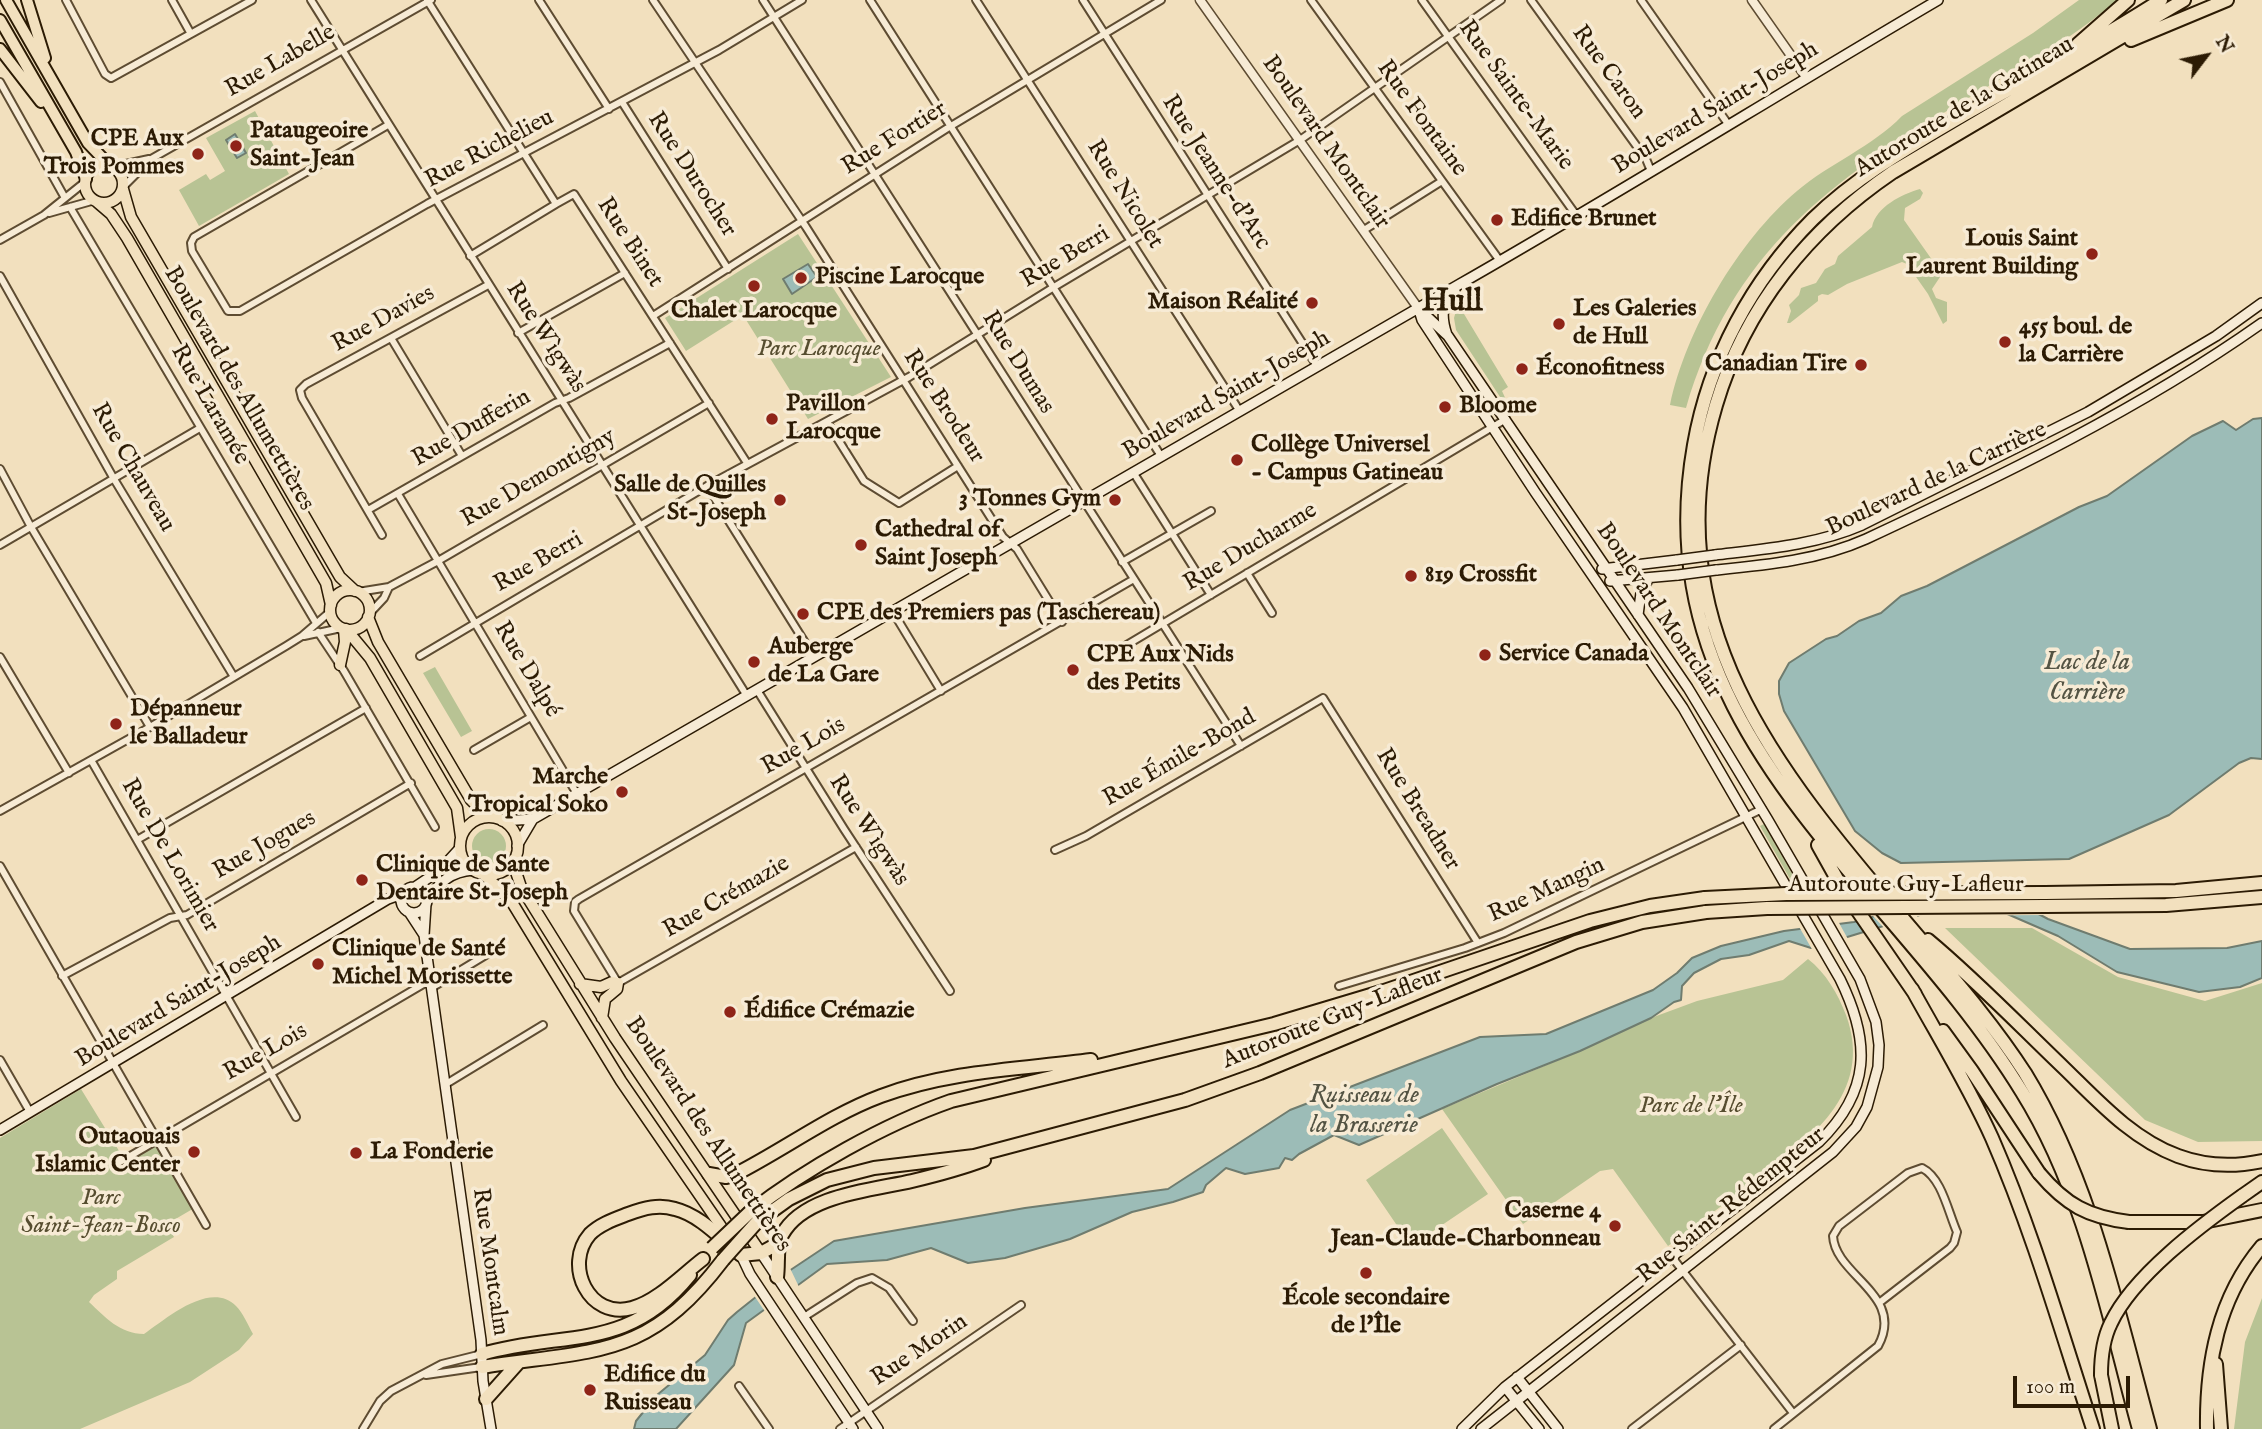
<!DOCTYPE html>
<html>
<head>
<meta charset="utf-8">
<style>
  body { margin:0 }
  #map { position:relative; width:2262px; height:1429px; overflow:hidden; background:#f2e0be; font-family:"IM FELL English",serif }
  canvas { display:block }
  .north { position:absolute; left:2171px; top:21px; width:70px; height:70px; -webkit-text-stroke:5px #f7ebd5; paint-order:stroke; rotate:58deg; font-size:19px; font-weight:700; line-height:28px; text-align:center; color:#2c1b04 }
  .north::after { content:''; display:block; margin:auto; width:24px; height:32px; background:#2c1b04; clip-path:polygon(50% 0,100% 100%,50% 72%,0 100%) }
  .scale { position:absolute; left:2013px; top:1376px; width:117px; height:32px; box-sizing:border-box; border:4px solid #2c1b04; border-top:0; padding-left:9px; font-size:21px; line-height:24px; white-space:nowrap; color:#2c1b04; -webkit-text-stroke:5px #f7ebd5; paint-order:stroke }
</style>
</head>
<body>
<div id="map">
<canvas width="2262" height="1429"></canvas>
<div class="north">N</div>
<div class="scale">100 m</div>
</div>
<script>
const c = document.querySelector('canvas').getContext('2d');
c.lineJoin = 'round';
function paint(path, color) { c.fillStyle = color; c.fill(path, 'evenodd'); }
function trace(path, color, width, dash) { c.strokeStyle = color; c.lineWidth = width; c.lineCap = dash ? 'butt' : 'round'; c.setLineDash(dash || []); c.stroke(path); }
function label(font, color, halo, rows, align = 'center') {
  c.font = font + ' "IM FELL English",serif'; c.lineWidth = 7; c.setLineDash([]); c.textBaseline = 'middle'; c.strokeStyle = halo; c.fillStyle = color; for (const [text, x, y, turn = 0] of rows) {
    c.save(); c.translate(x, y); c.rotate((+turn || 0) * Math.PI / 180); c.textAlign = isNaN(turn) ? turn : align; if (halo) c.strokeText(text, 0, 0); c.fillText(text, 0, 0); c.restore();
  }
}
const green = new Path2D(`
  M2079 0H2117C2070 41 2015 70 1962 102 1830 180 1731 254 1686 408L1670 405C1686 330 1738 241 1797 191 1830 163 1872 147 1902 116L2033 33Z
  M255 111 289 174 199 226 179 190 206 174 210 180 225 171 206 138Z
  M1920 189 1923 193 1920 199 1905 208 1904 220 1942 274 1932 289 1936 298 1947 302V321L1943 324 1928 294 1907 264 1902 262 1847 284 1828 295 1822 294 1818 296V301L1790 323H1787L1791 311 1789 305 1799 295 1801 288 1816 283 1825 269 1835 264 1838 256 1872 227C1876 207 1902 194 1920 189Z
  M798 234 891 377 808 419 743 315 686 351 665 318Z
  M1458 304 1508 387 1502 391 1508 404 1506 406 1456 330 1454 318Z
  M435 667 472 731 461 737 423 673Z
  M1764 824 1799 886H1794L1760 826Z
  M472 846a17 17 0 1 1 34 0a17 17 0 1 1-34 0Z
  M1945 928H2032L2118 977 2205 1001 2262 983V1141L2198 1142 2145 1120Z
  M1808 959C1826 973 1838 994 1846 1015 1875 1094 1808 1141 1753 1182 1725 1203 1697 1225 1668 1246L1613 1169 1600 1171 1523 1224 1442 1109 1580 1051 1651 1018 1697 1001 1783 980Z
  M81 1089 124 1159 158 1139 196 1207 167 1224 174 1237 117 1271V1279L94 1295 89 1302C105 1317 120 1334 144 1334 166 1319 210 1280 236 1306 243 1313 248 1325 253 1334L239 1350 190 1382 80 1429H0V1138Z
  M1442 1128 1488 1194 1411 1246 1366 1180Z
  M2262 1298V1429H2234L2245 1342Z`);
const water = new Path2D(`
  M235 134 246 153 237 158 226 140Z
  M808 264 817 277 792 294 783 279Z
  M2262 418V759L2251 758 2239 763 2169 815 2069 859 1901 863 1882 853 1855 831 1784 711 1779 694V681L1789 663 1826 639 1837 636 1859 621 1881 613 1901 596 1927 586 2079 507 2107 496 2192 436 2223 421 2236 430 2253 419Z
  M1927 901 2016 902 2048 919 2130 949 2227 948 2262 941V978L2240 987 2199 992 2117 972 2058 936 2005 913 1923 914 1811 948 1789 941 1749 955 1721 959 1694 973 1682 986 1681 1000 1674 1002 1651 1018 1580 1051 1497 1084 1359 1145 1334 1135 1299 1154 1292 1160 1285 1158 1279 1168 1245 1174 1226 1168 1206 1185 1203 1192 1173 1202 1132 1212 1070 1239 1005 1258 968 1263 931 1248 887 1260 827 1264 746 1323 734 1365 676 1429H634L636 1421 657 1395 705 1355 728 1320 737 1312 786 1273 834 1241 1025 1208 1168 1189 1290 1110 1480 1037 1546 1034 1653 990 1677 973 1692 958 1721 946 1784 931 1854 922Z`);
const pier = new Path2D(`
  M1926 897 2017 899 2045 915 1917 916 1919 919 1885 929 1873 916 1856 918Z
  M1838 921 1849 941 1813 951 1798 925Z
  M789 1266 800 1289 766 1313 753 1294Z`);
const minor = new Path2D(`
  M66 0 105 74 111 78 252 0
  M172 0 191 34
  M311 0 747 696
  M427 0 556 204 574 194 747 463
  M539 0 609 109
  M653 0 806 227 1003 537 1017 549 1062 622
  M763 0 1241 746
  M870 0 1161 456
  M976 0 1239 410
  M1083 0 1317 366
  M1311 0 1500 261
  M1422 0 1576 215
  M1531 0 1646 159 1651 171
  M1641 0 1728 124
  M0 82 65 198
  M622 102 728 269
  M388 125 194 237 191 243 192 251 228 311H240L427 204 719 50 802 0
  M112 167 149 159
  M123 187 151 159 431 0
  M70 207 316 623
  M49 213 95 200
  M1364 230 1442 181
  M0 240 44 215 85 182
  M470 256 556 204
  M0 276 114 479 234 677
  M653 316 946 129 1161 0
  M518 333 625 273
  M391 338 462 456
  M827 422 864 481 899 503 958 466
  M0 469 31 527 150 727
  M1133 472 1211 595
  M707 486 814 657
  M398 494 577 794
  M368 510 555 403 569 398 670 343
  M382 535 302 398 300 390 306 384 488 285
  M0 545 200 428
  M1122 562 1211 511
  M1247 573 1272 613
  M358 592 389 587 438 561 709 403
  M893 612 941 691
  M369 614 384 598 389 587
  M318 632 344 671 435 827
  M304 636 341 628
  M1125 646 1506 419
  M420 656 707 486 909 377 1054 287 1300 140 1501 0
  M0 657 69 773
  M757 690 844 829 950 991
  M474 750 531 717
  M91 760 296 1117
  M0 811 150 727 286 646 302 636 331 611
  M137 840 366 708
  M856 847 618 983 574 911 575 902 579 899 1134 579
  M1055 850 1086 836 1323 698 1478 943
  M0 866 206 1225
  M62 976 170 918 187 915 411 783
  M1339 986 1465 948 1504 933 1762 809
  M433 987 499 947
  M0 1060 30 1112
  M446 1084 543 1025
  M120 1162 432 979
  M1672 1257 1793 1413
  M804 1317 857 1283 872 1278 889 1288 913 1321
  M426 1375 481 1367
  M739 1386 769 1429
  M363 1429 380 1401 391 1391 442 1364 482 1354
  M840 1429 1021 1305
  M1632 1429 1741 1345
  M1774 1429 1878 1346C1906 1295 1835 1276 1833 1236L1839 1226 1908 1173 1922 1168C1942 1178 1948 1212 1957 1232L1954 1243 1950 1248 1879 1303`);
const tertiary = new Path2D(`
  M1200 0 1418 308
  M1752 0 1806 77`);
const secondary = new Path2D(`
  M1418 308 1448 336 1688 688 1768 820 1860 979 1876 1022 1879 1045 1878 1067 1867 1107 1856 1127 1833 1152 1481 1429
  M1419 310 1422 320 1535 492 1683 708 1840 979C1871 1042 1871 1091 1819 1142L1505 1387 1462 1429
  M1447 335C1441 317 1441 305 1455 290
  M1715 555C1765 549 1816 545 1862 525L2088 412 2216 336 2262 303
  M1602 569 1677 560
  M1716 570C1767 565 1819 560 1866 539 2001 476 2139 410 2262 323
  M1610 581 1678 575
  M1638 615 1641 593 1649 578
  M502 821 533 819C842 641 1151 462 1460 284 1621 192 1778 94 1938 0
  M517 846 533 819
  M415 887 439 871 460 848
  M401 900a13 13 0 1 1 26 0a13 13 0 1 1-26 0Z
  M427 900C440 882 450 872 473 870
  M426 904 424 935 481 1340 483 1381 491 1429
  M409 912 424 935
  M0 1130 388 899 402 894
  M761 1253 878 1429
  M741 1255 750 1274 853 1429
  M1517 1377 1558 1429
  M1505 1387 1539 1429`);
const primary = new Path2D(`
  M85 184a19 19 0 1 1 38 0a19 19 0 1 1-38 0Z
  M123 189 131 217 333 565 340 577 355 591
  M97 202 111 214 127 238 326 583 331 605
  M330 610a20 20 0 1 1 40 0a20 20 0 1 1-40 0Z
  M368 617 378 642 471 800 488 817
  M346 629 370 658 457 808 461 837
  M340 665 345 642 344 629
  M460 846a29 29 0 1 1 58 0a29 29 0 1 1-58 0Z
  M514 859 516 872 521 887 615 1038 761 1253
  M483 874 502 891 513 904 621 1081 729 1238
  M580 984 601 987 612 982 618 983 617 989 605 999 602 1018`);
const trunk = new Path2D(`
  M6 0 88 143 111 167
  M27 0 45 58
  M0 20 76 152 86 179
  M0 49 41 102`);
const motorway = new Path2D(`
  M2131 40 2227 0
  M2078 44 2128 0
  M1818 845 1842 888 1915 994
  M2045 893 2176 891 2262 883
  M2045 906 2166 905 2262 897
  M1928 940C1976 980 2019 1025 2064 1068 2098 1101 2132 1139 2178 1156 2205 1166 2234 1167 2262 1161
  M1912 989C1939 1038 1969 1087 1992 1138 2033 1232 2061 1331 2093 1429
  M1943 1031 1972 1071 2039 1173
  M709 1174 726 1177 736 1174C785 1149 830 1115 881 1096 948 1071 1021 1069 1091 1060
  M2242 1196 2262 1182
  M750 1212C805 1169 885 1124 951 1101L1274 1024 1384 991 1590 921 1650 906 1705 898
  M757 1222 789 1199 827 1180 874 1168 974 1156 1185 1100 1260 1073 1576 942 1642 922 1706 912
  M2129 1222H2203L2262 1210
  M703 1259C682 1275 658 1301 632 1308 589 1320 563 1265 590 1234 600 1224 615 1219 628 1214 644 1208 659 1204 675 1209 700 1215 721 1239 741 1255L761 1253 779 1243
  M777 1277C779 1264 776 1246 782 1235 803 1195 872 1190 912 1181 937 1175 960 1169 984 1160
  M482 1354C564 1330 627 1353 690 1275
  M2216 1364 2221 1429
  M482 1367C596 1349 647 1360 723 1260
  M2101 1375 2112 1429
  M486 1399 519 1362
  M2139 1429C2108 1316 2085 1193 2022 1092 1891 878 1643 734 1694 445 1709 359 1752 280 1813 219 1856 177 1909 147 1960 117 2027 79 2096 42 2161 0
  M2150 1429C2117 1308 2091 1181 2025 1073 1996 1028 1961 987 1927 947 1791 786 1648 634 1716 405 1745 307 1809 229 1893 172L2184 0
  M2207 1429C2206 1363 2218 1298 2262 1246`);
const secondaryBridge = new Path2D(`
  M1677 560 1715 555
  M1678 575 1716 570`);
const motorwayBridge = new Path2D(`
  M1705 898 1786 894 2045 893
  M1706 912 1767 908 2045 906
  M2039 1173C2066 1205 2088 1217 2129 1222
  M712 1248 750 1212
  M723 1260 757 1222
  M2101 1375C2101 1357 2103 1339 2111 1323 2133 1276 2200 1226 2242 1196`);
const markers = [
  [236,146,7,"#8f2418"],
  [198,154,7,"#8f2418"],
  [1497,220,7,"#8f2418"],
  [2092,254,7,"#8f2418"],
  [801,278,7,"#8f2418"],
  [754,286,7,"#8f2418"],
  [1312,303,7,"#8f2418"],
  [1559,324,7,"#8f2418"],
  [2005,342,7,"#8f2418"],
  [1861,365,7,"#8f2418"],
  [1522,369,7,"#8f2418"],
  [1445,407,7,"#8f2418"],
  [772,419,7,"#8f2418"],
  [1237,460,7,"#8f2418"],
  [780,500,7,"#8f2418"],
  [1115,500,7,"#8f2418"],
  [861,545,7,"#8f2418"],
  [1411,576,7,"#8f2418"],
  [803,614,7,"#8f2418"],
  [1485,655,7,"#8f2418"],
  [754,662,7,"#8f2418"],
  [1073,670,7,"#8f2418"],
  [116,724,7,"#8f2418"],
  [622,792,7,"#8f2418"],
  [362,880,7,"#8f2418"],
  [318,964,7,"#8f2418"],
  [730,1012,7,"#8f2418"],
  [194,1152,7,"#8f2418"],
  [356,1153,7,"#8f2418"],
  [1615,1226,7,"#8f2418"],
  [1366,1273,7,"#8f2418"],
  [590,1390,7,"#8f2418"]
];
const streetNames = [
  ["Rue Labelle",281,62,-30],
  ["Rue Caron",1608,73,54],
  ["Rue Sainte-Marie",1515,96,54],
  ["Autoroute de la Gatineau",1965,108,-31],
  ["Boulevard Saint-Joseph",1716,109,-31],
  ["Rue Fontaine",1421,119,54],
  ["Rue Fortier",895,139,-32],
  ["Boulevard Montclair",1325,143,55],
  ["Rue Richelieu",490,150,-28],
  ["Rue Jeanne-d'Arc",1215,173,57],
  ["Rue Durocher",691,175,57],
  ["Rue Nicolet",1124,195,58],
  ["Rue Binet",629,243,57],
  ["Rue Berri",1066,258,-31],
  ["Rue Davies",384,320,-29],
  ["Rue Wìgwàs",545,338,57],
  ["Rue Dumas",1017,363,58],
  ["Boulevard des Allumettières",238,389,60],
  ["Boulevard Saint-Joseph",1227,396,-30],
  ["Rue Laramée",209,405,60],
  ["Rue Brodeur",943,407,57],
  ["Rue Dufferin",472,429,-30],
  ["Rue Chauveau",132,468,60],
  ["Rue Demontigny",539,479,-30],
  ["Boulevard de la Carrière",1937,480,-25],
  ["Rue Ducharme",1251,548,-31],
  ["Rue Berri",539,563,-30],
  ["Boulevard Montclair",1658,611,56],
  ["Rue Dalpé",526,670,59],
  ["Rue Lois",804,747,-30],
  ["Rue Émile-Bond",1180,759,-30],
  ["Rue Breadner",1417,810,58],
  ["Rue Wìgwàs",868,831,57],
  ["Rue Jogues",265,846,-30],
  ["Rue De Lorimier",169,856,60],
  ["Autoroute Guy-Lafleur",1906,886],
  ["Rue Mangin",1547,891,-25],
  ["Rue Crémazie",727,898,-30],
  ["Boulevard Saint-Joseph",179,1002,-31],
  ["Autoroute Guy-Lafleur",1333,1019,-22],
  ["Rue Lois",266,1053,-30],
  ["Boulevard des Allumettières",707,1135,56],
  ["Rue Saint-Rédempteur",1732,1206,-39],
  ["Rue Montcalm",489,1262,82],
  ["Rue Morin",920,1351,-34]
];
const poiNames = [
  ["Pataugeoire",250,132],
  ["Saint-Jean",250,160],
  ["CPE Aux",184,140,"right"],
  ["Trois Pommes",184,168,"right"],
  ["Edifice Brunet",1511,220],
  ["Louis Saint",2078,240,"right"],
  ["Laurent Building",2078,268,"right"],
  ["Piscine Larocque",815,278],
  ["Maison Réalité",1298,303,"right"],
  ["Les Galeries",1573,310],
  ["de Hull",1573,338],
  ["Chalet Larocque",754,312,"center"],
  ["455 boul. de",2019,328],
  ["la Carrière",2019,356],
  ["Canadian Tire",1847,365,"right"],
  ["Éconofitness",1536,369],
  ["Pavillon",786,405],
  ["Larocque",786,433],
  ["Bloome",1459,407],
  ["Collège Universel",1251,446],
  ["- Campus Gatineau",1251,474],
  ["Salle de Quilles",766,486,"right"],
  ["St-Joseph",766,514,"right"],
  ["3 Tonnes Gym",1101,500,"right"],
  ["Cathedral of",875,531],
  ["Saint Joseph",875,559],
  ["819 Crossfit",1425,576],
  ["CPE des Premiers pas (Taschereau)",817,614],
  ["Auberge",768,648],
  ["de La Gare",768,676],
  ["Service Canada",1499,655],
  ["CPE Aux Nids",1087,656],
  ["des Petits",1087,684],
  ["Dépanneur",130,710],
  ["le Balladeur",130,738],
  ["Marche",608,778,"right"],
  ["Tropical Soko",608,806,"right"],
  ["Clinique de Sante",376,866],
  ["Dentaire St-Joseph",376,894],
  ["Clinique de Santé",332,950],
  ["Michel Morissette",332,978],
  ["Édifice Crémazie",744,1012],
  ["Outaouais",180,1138,"right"],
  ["Islamic Center",180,1166,"right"],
  ["La Fonderie",370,1153],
  ["Caserne 4",1601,1212,"right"],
  ["Jean-Claude-Charbonneau",1601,1240,"right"],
  ["École secondaire",1366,1299,"center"],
  ["de l'Île",1366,1327,"center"],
  ["Edifice du",604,1376],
  ["Ruisseau",604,1404]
];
const parkNames = [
  ["Parc Larocque",819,350],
  ["Parc de l'Île",1691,1107],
  ["Parc",101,1199],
  ["Saint-Jean-Bosco",101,1227]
];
const waterNames = [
  ["Lac de la",2087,664],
  ["Carrière",2087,694],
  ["Ruisseau de",1364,1097],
  ["la Brasserie",1364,1127]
];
const districtNames = [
  ["Hull",1452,303]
];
paint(green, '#b8c394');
paint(water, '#9cbcb7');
trace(water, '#6f7c6f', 2);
paint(pier, '#f2e0be');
trace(minor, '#5e4c32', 10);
trace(tertiary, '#5e4c32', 11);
trace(secondary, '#2c1b04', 12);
trace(primary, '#2c1b04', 13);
trace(trunk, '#2c1b04', 14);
trace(motorway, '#2c1b04', 16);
trace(minor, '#f7ebd5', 6);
trace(tertiary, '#f7ebd5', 8);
trace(secondary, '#f7ebd5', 9);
trace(primary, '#f2e0be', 10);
trace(trunk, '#f2e0be', 10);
trace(motorway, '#f2e0be', 12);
trace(secondaryBridge, '#2c1b04', 12, []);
trace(motorwayBridge, '#2c1b04', 16, []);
trace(secondaryBridge, '#f7ebd5', 9);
trace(motorwayBridge, '#f2e0be', 12);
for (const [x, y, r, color] of markers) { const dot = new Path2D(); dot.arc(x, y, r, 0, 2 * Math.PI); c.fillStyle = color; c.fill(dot); trace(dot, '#f7ebd5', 2.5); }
label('24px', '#2c1b04', '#f7ebd5', streetNames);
label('bold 24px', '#2c1b04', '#f7ebd5', poiNames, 'left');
label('italic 24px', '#564d2f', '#f7ebd5', parkNames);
label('italic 26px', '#535343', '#f7ebd5', waterNames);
label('bold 32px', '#2c1b04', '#f7ebd5', districtNames);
</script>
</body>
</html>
